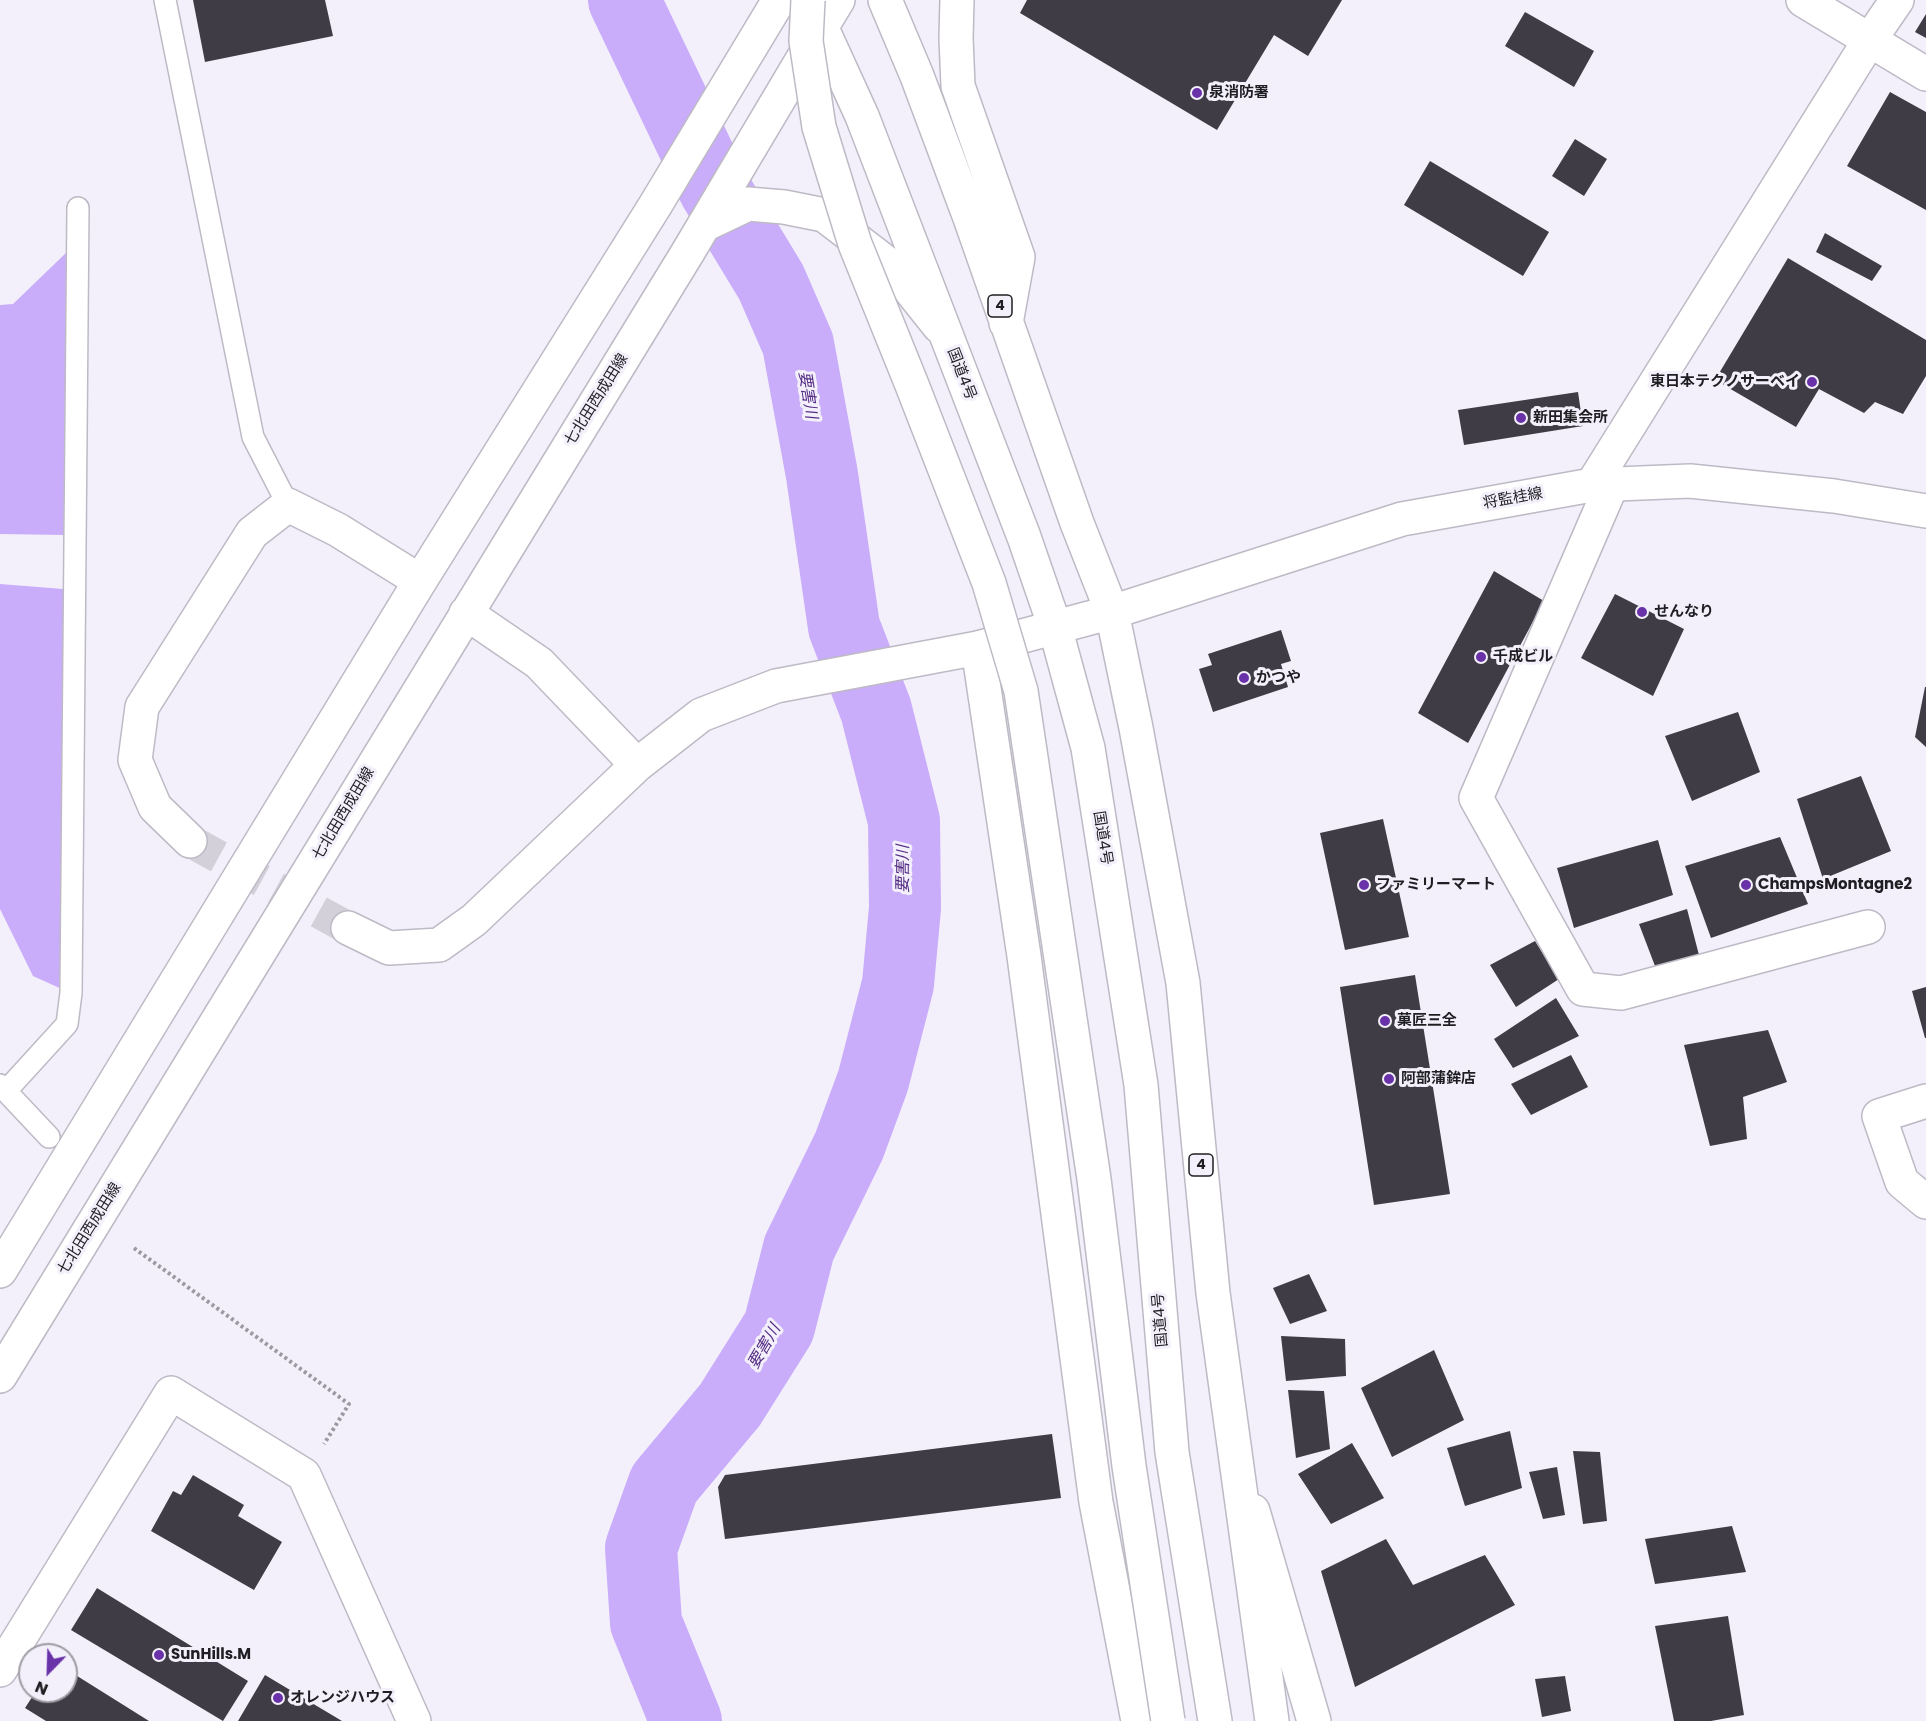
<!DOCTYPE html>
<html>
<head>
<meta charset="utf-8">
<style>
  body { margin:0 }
  #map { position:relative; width:1926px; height:1721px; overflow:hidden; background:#f3f0fb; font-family:Poppins,sans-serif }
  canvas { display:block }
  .north { position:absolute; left:18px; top:1643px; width:60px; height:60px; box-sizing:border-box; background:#f3f0fb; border:2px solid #9e9ca4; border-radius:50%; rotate:203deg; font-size:16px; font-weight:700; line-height:24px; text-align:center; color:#1f1e22 }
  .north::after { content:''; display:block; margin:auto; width:21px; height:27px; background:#6932a9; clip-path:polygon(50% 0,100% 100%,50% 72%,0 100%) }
</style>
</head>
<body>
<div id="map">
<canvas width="1926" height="1721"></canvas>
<div class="north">N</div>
</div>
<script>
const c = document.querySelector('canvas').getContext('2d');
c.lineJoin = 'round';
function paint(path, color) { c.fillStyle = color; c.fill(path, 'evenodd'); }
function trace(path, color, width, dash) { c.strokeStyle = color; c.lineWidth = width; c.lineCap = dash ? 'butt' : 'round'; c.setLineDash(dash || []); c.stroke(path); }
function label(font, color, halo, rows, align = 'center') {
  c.font = font + ' Poppins,"Noto Sans JP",sans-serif'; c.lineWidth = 6; c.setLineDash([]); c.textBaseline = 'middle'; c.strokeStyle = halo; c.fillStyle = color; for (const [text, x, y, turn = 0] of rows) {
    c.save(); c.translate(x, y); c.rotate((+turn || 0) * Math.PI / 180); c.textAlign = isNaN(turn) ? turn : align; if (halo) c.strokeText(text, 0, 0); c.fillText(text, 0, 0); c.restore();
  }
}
const water = new Path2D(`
  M69 250 65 535 0 534V305L13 304Z
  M0 584 63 589 64 990 33 976 0 909Z`);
const river = new Path2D(`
  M624 0 714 188 771 282 798 344 822 475 844 627 876 710 904 821 905 908 898 984 873 1081 849 1146 799 1248 779 1327 730 1405 664 1484 641 1548 646 1623 686 1721`);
const building = new Path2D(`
  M193 0H325L333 36 205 62Z
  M1027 0H1342L1308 56 1274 35 1217 130 1020 13Z
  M1525 12 1594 51 1574 87 1505 46Z
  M1926 14V38L1915 32Z
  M1890 92 1926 112V210L1847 166Z
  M1575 139 1607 159 1584 196 1552 176Z
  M1430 161 1549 232 1523 276 1404 205Z
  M1825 233 1882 266 1872 281 1816 252Z
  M1788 258 1926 340V376L1903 414 1875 402 1864 413 1819 389 1796 427 1715 380Z
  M1578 392 1583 426 1464 445 1458 410Z
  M1494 571 1544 601 1468 743 1418 713Z
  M1615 594 1684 629 1653 696 1581 658Z
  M1281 630 1291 661 1281 664 1288 687 1213 712 1199 669 1212 665 1208 654Z
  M1925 687H1926V747L1915 737Z
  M1738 712 1760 772 1692 801 1665 736Z
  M1861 776 1891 851 1823 879 1797 799Z
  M1383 819 1409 937 1345 950 1320 833Z
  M1780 837 1808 904 1711 938 1685 866Z
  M1658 840 1673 895 1574 928 1557 868Z
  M1687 909 1699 955 1655 966 1639 924Z
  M1535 941 1559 979 1516 1007 1490 965Z
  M1415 975 1450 1194 1374 1205 1340 987Z
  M1926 987V1038H1925L1912 991Z
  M1556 998 1579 1036 1513 1068 1494 1039Z
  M1768 1030 1787 1082 1743 1097 1747 1139 1710 1146 1684 1045Z
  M1571 1055 1588 1087 1531 1115 1511 1084Z
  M1309 1274 1327 1311 1290 1324 1273 1288Z
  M1281 1336 1345 1339 1346 1376 1286 1381Z
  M1434 1350 1464 1420 1392 1457 1361 1388Z
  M1288 1390 1324 1391 1330 1449 1296 1458Z
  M1510 1431 1522 1488 1465 1506 1447 1448Z
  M1052 1434 1061 1498 725 1539 718 1487 725 1475Z
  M1352 1443 1384 1498 1331 1524 1298 1474Z
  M1573 1451 1600 1452 1607 1521 1583 1524Z
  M1557 1467 1565 1515 1543 1519 1529 1472Z
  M193 1475 244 1505 238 1516 282 1542 254 1590 151 1531 173 1491 181 1495Z
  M1732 1526 1746 1572 1655 1584 1645 1539Z
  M1386 1539 1413 1585 1485 1555 1515 1605 1355 1687 1321 1571Z
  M97 1588 248 1681 223 1721 71 1630Z
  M1728 1616 1744 1715 1711 1721H1674L1655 1626Z
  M66 1669 149 1721H46L25 1708 36 1691H66Z
  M265 1675 342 1721H238Z
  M1565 1676 1571 1711 1542 1717 1535 1679Z`);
const secondaryTunnel = new Path2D(`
  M190 841 348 928`);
const path = new Path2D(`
  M134 1248 349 1404 324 1444`);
const lane = new Path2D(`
  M165 0 253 437 288 505
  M0 1085 49 1137
  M6 1091 67 1024 71 993 78 208`);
const street = new Path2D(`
  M1803 0 1926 74
  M1612 484 1476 798 1583 989 1621 993 1868 927
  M1592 485 1869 41 1897 0
  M978 648 1024 956 1096 1502 1138 1721
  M1926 1101 1879 1116 1902 1182 1926 1202
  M1253 1511 1314 1721
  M0 1670 171 1393 304 1475 414 1721`);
const secondary = new Path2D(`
  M704 225 748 204 784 207 824 215 892 267 939 326
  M466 613 539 663 637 765
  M190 841 155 807 135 760 142 707 252 533 288 505 338 530 420 581
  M348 928 389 948 439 945 474 920 637 765 701 715 776 686 978 648 1112 612 1402 519 1592 485 1690 481 1834 496 1926 511
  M0 1271 420 581 656 204 779 0
  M0 1376 688 252 817 35`);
const primary = new Path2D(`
  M821 28 838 0`);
const highway = new Path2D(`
  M809 0 862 116 1024 537 1055 627 1088 748 1141 1085 1172 1452 1215 1721
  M885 0 917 76 970 218 1077 523 1112 612 1136 728 1183 983 1213 1293 1272 1721
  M957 0 956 38 958 86 1018 257 1006 323`);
const primaryBridge = new Path2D(`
  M808 0 806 41 819 127 855 244 912 385 989 583 1021 691 1094 1179 1129 1466 1168 1721`);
const markers = [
  [1197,93,6,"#6932a9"],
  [1812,382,6,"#6932a9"],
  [1521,418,6,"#6932a9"],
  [1642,612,6,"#6932a9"],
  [1481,657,6,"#6932a9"],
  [1244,678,6,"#6932a9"],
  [1364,885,6,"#6932a9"],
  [1746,885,6,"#6932a9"],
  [1385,1021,6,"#6932a9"],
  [1389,1079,6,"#6932a9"],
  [159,1655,6,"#6932a9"],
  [278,1698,6,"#6932a9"]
];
const shields = [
  [1000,306,24],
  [1201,1165,24]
];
const shieldNames = [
  ["4",1000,306],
  ["4",1201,1165]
];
const poiNames = [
  ["泉消防署",1209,93],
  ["東日本テクノサーベイ",1800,382,"right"],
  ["新田集会所",1533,418],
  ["せんなり",1654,612],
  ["千成ビル",1493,657],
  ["かつや",1256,678],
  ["ファミリーマート",1376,885],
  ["ChampsMontagne2",1758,885],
  ["菓匠三全",1397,1021],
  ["阿部蒲鉾店",1401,1079],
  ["SunHills.M",171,1655],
  ["オレンジハウス",290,1698]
];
const streetNames = [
  ["国道4号",961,374,69],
  ["七北田西成田線",597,400,-58],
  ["将監桂線",1513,499,-10],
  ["七北田西成田線",344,814,-59],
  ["国道4号",1102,838,81],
  ["七北田西成田線",90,1229,-58],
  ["国道4号",1161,1320,-95]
];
const waterNames = [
  ["要害川",807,395,81],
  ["要害川",904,869,-90],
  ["要害川",765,1347,-60]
];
paint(water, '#c9adfa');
trace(river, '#c9adfa', 72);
paint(building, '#3f3c45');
trace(secondaryTunnel, '#d3d0da', 33, [33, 16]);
trace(lane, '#bebac5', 24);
trace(street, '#bebac5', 36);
trace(secondary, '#bebac5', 36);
trace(primary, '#bebac5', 36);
trace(highway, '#bebac5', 36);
trace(path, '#9b99a1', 4, [3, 3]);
trace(lane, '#fff', 21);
trace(street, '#fff', 33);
trace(secondary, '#fff', 33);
trace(primary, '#fff', 33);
trace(highway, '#fff', 33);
trace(primaryBridge, '#bebac5', 36, []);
trace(primaryBridge, '#fff', 33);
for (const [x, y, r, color] of markers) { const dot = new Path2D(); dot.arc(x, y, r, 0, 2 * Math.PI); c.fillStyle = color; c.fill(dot); trace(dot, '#f3f0fb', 2); }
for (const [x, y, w] of shields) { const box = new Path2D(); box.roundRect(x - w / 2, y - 11, w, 22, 4.5); c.fillStyle = '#f3f0fb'; c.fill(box); trace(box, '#1f1e22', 1.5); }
label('bold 14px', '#1f1e22', null, shieldNames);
label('bold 15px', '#1f1e22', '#f3f0fb', poiNames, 'left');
label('15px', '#1f1e22', '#f3f0fb', streetNames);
label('italic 16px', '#532b84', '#f3f0fb', waterNames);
</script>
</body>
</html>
